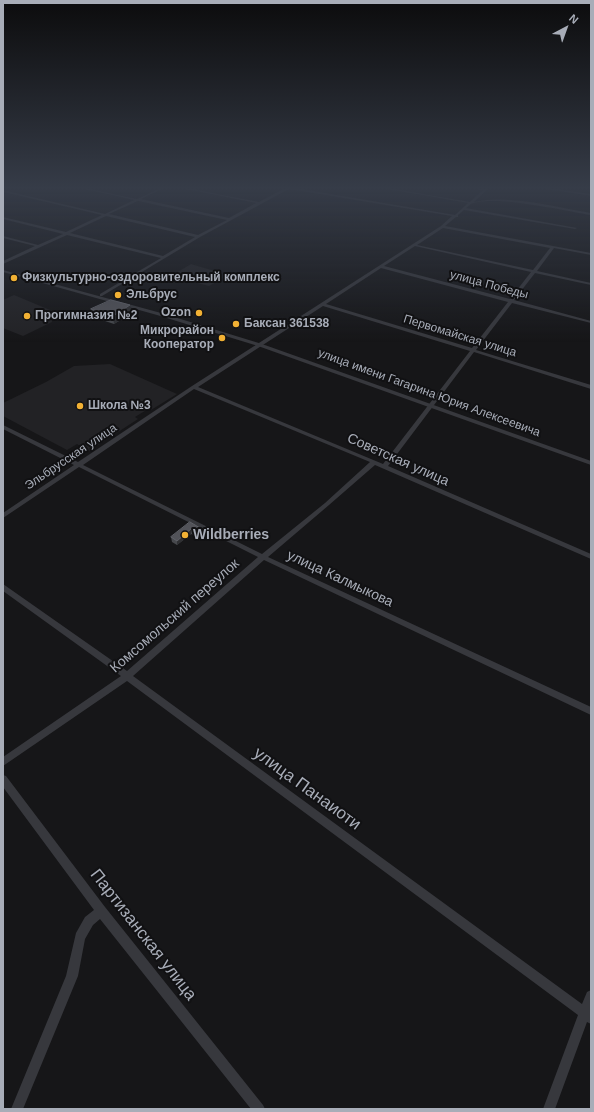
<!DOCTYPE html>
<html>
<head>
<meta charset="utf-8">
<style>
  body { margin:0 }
  #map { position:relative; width:594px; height:1112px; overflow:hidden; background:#161618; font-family:Helvetica,sans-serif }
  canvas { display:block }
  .frame { position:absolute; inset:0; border:4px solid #a8adb8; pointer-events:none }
  .north { position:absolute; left:546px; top:8px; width:40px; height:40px; -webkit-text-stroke:3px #111113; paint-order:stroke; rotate:41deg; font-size:11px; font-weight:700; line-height:16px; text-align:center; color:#a8adb8 }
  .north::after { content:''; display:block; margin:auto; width:14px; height:18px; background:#a8adb8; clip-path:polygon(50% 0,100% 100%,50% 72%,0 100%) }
</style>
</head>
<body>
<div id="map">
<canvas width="594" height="1112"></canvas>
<div class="frame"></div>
<div class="north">N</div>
</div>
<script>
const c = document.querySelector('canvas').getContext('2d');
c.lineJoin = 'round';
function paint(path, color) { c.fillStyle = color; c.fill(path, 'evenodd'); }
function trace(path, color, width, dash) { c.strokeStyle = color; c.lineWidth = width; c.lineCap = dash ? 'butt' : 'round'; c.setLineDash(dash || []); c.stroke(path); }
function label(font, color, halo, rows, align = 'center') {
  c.font = font + ' Helvetica,sans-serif'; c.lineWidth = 4; c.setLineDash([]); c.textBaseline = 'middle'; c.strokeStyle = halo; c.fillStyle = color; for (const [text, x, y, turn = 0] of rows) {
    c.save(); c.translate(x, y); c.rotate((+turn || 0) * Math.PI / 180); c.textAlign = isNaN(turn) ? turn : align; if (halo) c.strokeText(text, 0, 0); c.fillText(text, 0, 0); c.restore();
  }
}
const built = new Path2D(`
  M191 264 228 275 209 286 171 276Z
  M14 295 50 310 52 322 23 336 3 328V300Z
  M110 364 177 394 151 410 148 409 135 417 138 419 89 451 77 444 67 450 3 416V403L46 382 74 366Z`);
const minor = new Path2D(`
  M76 187H81L137 199 163 187H166L141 199 229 218 256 203 176 187H182L259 202 285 188 284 187H290L455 215 468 203 376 187H383L470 202 483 190 466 187 485 189 487 187H490L474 202C509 194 555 207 591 213V215C566 211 492 194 471 204 469 205 468 207 466 208L577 228 575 229 464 210 458 215V217H456L445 226 591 253V255L554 248 537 271 591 283V285L535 273 514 300 591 321V323L512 303 476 350 591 385V389L474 352 388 466 591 554V559L375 465 329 505 268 557 591 707V715L264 560 133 676 582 1004 587 992 591 990V1024L587 1022 555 1109H543L578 1015 127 681 3 766V757L121 676 3 591V584L127 671 258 557 79 467 3 518V513L74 465 3 429V425L78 462 192 386 441 226 452 216 289 189 200 237 102 296H100V294L161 258 67 235 3 264V261L35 246 3 238V236L38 245 63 234 3 219V217L66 232 102 215 3 192V190L105 214 134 200ZM138 201 227 220 198 235 109 214ZM106 216 195 237 163 256 70 233ZM443 228 550 248 533 270 417 245ZM415 246 531 272 510 299 384 266ZM381 268 508 302 472 348 326 304ZM323 306 470 351 383 464 198 387ZM194 389 370 462 325 503 262 554 83 465Z
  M534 187H541L591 194V196Z
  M3 775 6 776 105 907 263 1105 265 1109H251L100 919 93 925 85 939 78 976 23 1109H11L66 976 76 933 85 917 94 910 3 787Z`);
const tertiary = new Path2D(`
  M3 270 161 313 262 344 591 461V465L258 346 157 315 3 272Z`);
const wall = new Path2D(`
  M91 309 132 313 114 324 93 317Z
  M190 522 200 532 196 536 191 534 177 545 172 542 171 537Z`);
const shadedWall = new Path2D(`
  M130 305 132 313 114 324 113 316Z
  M200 528V532L196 536 195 531Z
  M191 529V534L177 545V541Z`);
const building = new Path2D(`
  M111 300 130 305 113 316 91 309Z
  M190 522 200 528 195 531 191 529 177 541 171 537Z`);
const markers = [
  [14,278,4,"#f2b134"],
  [118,295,4,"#f2b134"],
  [199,313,4,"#f2b134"],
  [27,316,4,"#f2b134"],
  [236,324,4,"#f2b134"],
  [222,338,4,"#f2b134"],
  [80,406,4,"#f2b134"],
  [185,535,4,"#f2b134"]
];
const farPoinames = [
  ["Физкультурно-оздоровительный комплекс",22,278],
  ["Эльбрус",126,295],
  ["Ozon",191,313,"right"],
  ["Прогимназия №2",35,316],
  ["Баксан 361538",244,324],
  ["Микрорайон",214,331,"right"],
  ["Кооператор",214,345,"right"],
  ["Школа №3",88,406]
];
const farStreetnames = [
  ["улица Победы",489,285,15],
  ["Первомайская улица",460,336,17],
  ["улица имени Гагарина Юрия Алексеевича",429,393,20],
  ["Эльбрусская улица",71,457,-34]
];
const streetNames = [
  ["Советская улица",398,460,24],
  ["улица Калмыкова",340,579,25],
  ["Комсомольский переулок",175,616,-41]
];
const poiNames = [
  ["Wildberries",193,535]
];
const nearStreetnames = [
  ["улица Панаиоти",307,789,36],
  ["Партизанская улица",143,935,52]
];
paint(built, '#222225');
paint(minor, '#37383d');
paint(tertiary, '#37383d');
paint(wall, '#47494d');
paint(shadedWall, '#2f3033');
paint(building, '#525359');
trace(building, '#5f6168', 1);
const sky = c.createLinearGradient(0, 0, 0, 342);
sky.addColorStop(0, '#0c0c0d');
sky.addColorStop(0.55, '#363c48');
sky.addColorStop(1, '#363c4800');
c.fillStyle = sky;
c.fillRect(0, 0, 594, 342);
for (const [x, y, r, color] of markers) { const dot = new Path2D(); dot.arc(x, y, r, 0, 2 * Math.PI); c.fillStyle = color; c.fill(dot); trace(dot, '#111113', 1.5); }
label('bold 12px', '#a8adb8', '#111113', farPoinames, 'left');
label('12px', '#a8adb8', '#111113', farStreetnames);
label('14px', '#a8adb8', '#111113', streetNames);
label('bold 14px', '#a8adb8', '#111113', poiNames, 'left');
label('17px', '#a8adb8', '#111113', nearStreetnames);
</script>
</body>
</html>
